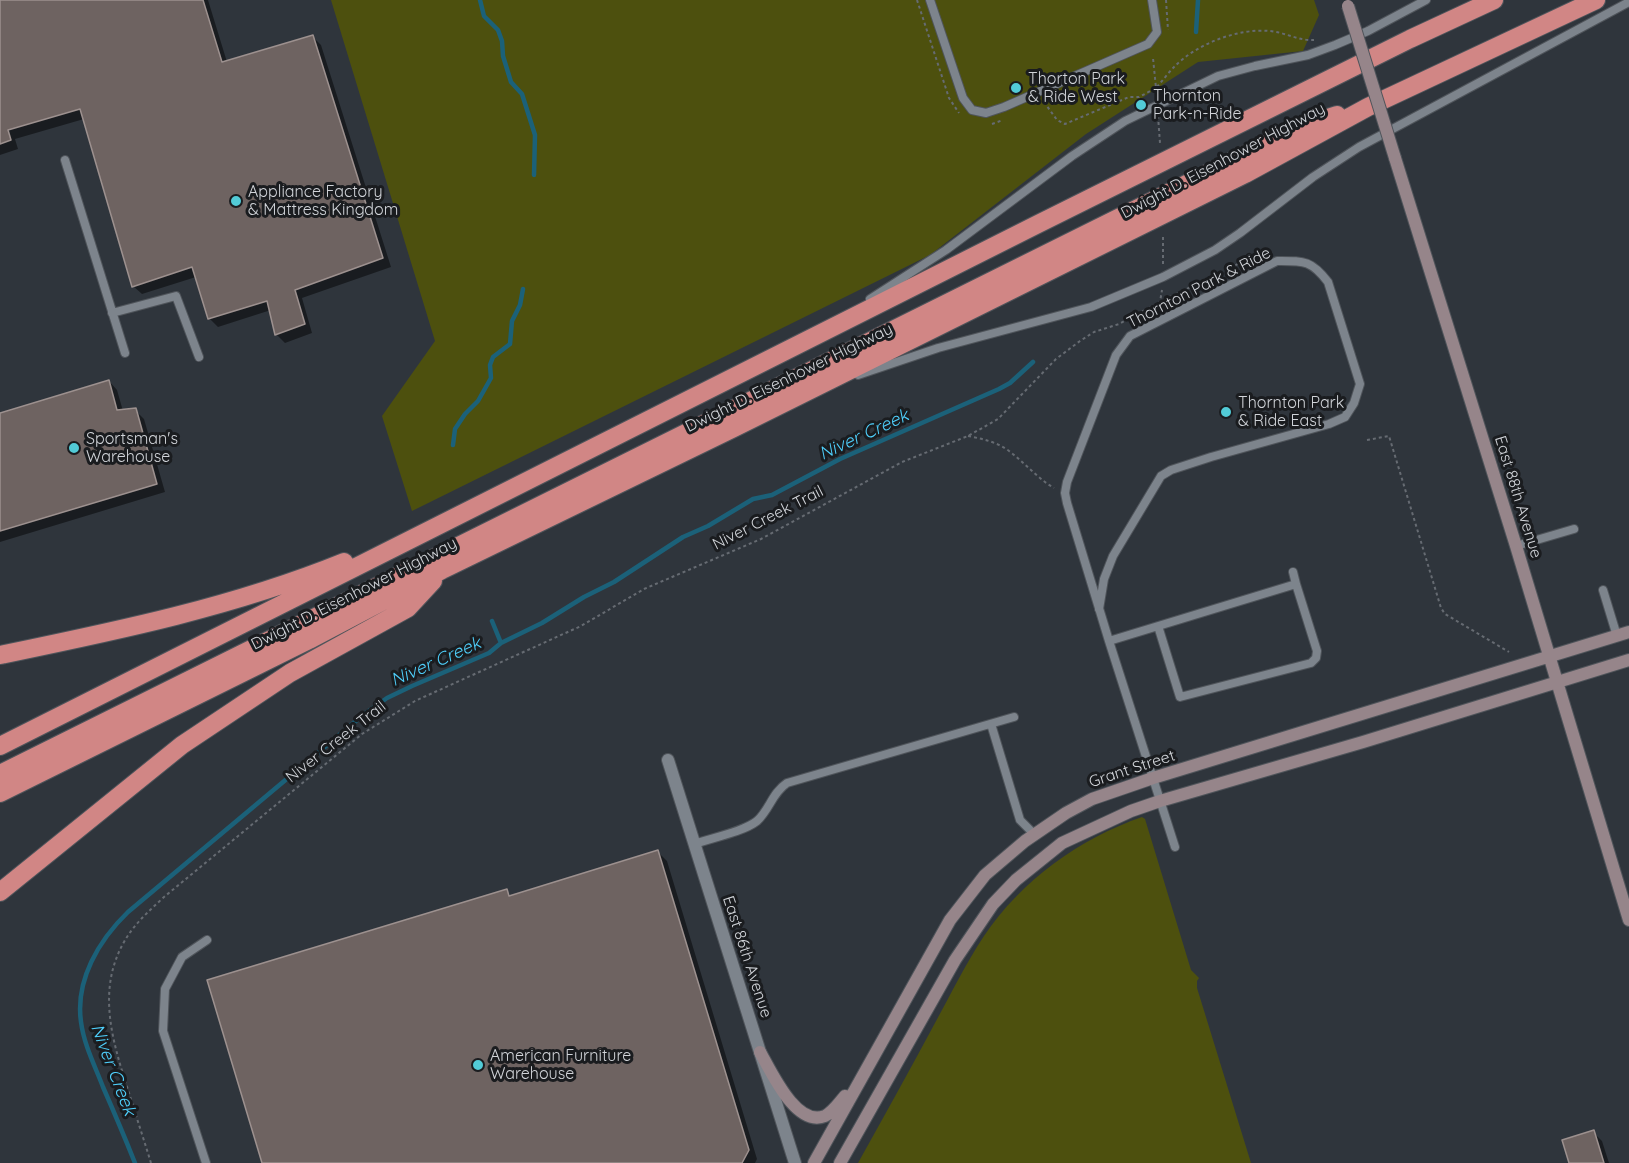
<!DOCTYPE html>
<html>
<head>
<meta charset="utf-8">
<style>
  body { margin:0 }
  canvas { display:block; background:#2f353c }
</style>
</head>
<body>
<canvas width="1629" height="1163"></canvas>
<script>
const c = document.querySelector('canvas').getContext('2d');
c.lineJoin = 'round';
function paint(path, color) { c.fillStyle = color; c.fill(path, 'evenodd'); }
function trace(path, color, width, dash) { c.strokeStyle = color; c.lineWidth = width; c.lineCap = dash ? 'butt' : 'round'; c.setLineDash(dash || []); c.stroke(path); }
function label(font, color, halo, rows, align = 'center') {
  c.font = font + ' Quicksand,sans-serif'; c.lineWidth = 6; c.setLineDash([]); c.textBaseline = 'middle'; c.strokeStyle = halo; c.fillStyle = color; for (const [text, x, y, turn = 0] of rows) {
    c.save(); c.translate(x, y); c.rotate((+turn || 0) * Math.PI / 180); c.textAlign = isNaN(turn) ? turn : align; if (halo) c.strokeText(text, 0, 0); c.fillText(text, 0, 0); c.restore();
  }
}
const green = new Path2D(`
  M331 0H1314L1319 15 1303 51 1198 62 1086 134 930 255 412 511 382 416 435 341Z
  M1142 817 1145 819 1191 970 1199 978 1197 981V988L1251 1163H858C884 1116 910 1070 935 1023 951 994 966 963 984 936 1022 880 1079 839 1142 817Z`);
const shadow = new Path2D(`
  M0 0H208L227 62 312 36 321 45 391 267 302 298 312 333 285 343 276 334 271 310 218 327 209 318 196 277 142 294 133 286 84 119 15 139 18 149 0 155Z
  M109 381 117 390 123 411 135 410 144 419 165 492 0 542V415Z
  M658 852 667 861 757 1159 755 1163H264L506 891 512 897Z
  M1593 1132 1602 1141 1609 1163H1571Z`);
const stream = new Path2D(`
  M480 0 484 16 498 30 502 41 503 56 511 82 522 94 535 135 534 175
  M1196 32 1198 0
  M453 445 455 429 465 414 478 401 491 378 490 365 493 357 510 344 512 321 520 305 523 289
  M492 621 501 643
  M135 1163C125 1138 114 1112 103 1087 95 1066 84 1045 81 1022 75 980 99 940 128 912L363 715 387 698 412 686 489 653 501 643 542 623 584 597 614 582 683 537 708 526 753 499 772 495 840 459 999 389 1010 383 1033 362`);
const building = new Path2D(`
  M0 0H203L222 62 313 35 383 258 295 290 305 324 275 335 267 301 208 319 192 267 132 287 80 109 8 130 11 140 0 144Z
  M109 380 117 410 136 408 157 484 0 531V413Z
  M658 850 749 1150 742 1163H262L207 980 507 889 509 896Z
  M1594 1130 1604 1163H1569L1562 1140Z`);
const path = new Path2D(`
  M917 0 949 98 959 113
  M1166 0 1168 30
  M1157 87C1163 80 1169 72 1175 66 1197 44 1238 28 1269 31 1285 32 1298 41 1314 40
  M1044 102 1057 120 1065 124 1129 97H1139L1156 88 1153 58
  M1158 116 1160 143
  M992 124 1003 120
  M1163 237V264
  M1160 302 1248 259
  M968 436C983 439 997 442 1009 451 1025 463 1037 478 1054 488
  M1367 440 1389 436 1441 608 1445 614 1509 652
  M151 1163C144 1140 136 1116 129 1093 113 1043 96 991 124 942 134 924 149 911 164 897L362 734 415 701 581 626 644 589 761 539 902 462 968 436 998 419 1056 359 1080 341 1094 332 1119 324 1160 302 1162 290`);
const lane = new Path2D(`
  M930 0 963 98 972 110 986 113 1004 107 1148 44 1157 32 1152 0
  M65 160 125 353
  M870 299 946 250 1072 156 1125 121 1218 76 1255 66 1308 55 1335 45 1368 31 1426 0
  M112 313 176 296 199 357
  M858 375 938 348 1091 307 1163 277 1215 250 1240 233 1313 177 1359 147 1629 2
  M1516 546 1574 529
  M1603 590 1617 636
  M1099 609 1104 579 1113 556 1161 476 1171 470 1211 457 1329 424 1345 417 1354 403 1360 384 1328 282C1311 260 1304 261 1277 261L1130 336 1116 355 1067 482 1065 493 1067 503 1109 641 1175 847
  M1158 626 1180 697 1311 663 1316 658 1317 651 1296 584
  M1109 641 1296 584 1293 572
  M991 724 1020 820 1034 834
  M694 844C711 838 743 832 757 821 770 809 772 793 787 783L1014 717
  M206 1163 163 1031 165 989 182 957 207 940`);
const street = new Path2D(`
  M668 760 795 1163`);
const secondary = new Path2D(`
  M1395 158 1516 546 1629 920
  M760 1052C771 1071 796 1128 825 1116 833 1112 839 1103 845 1096
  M814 1163 950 920 985 875 1025 841 1066 813 1092 799 1153 778 1629 632
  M840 1163 955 960 993 904 1016 880 1062 843 1131 811 1160 801 1363 742 1629 660`);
const highway = new Path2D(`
  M0 655C116 631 233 607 344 562
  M0 746 1038 224 1410 39 1494 0
  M0 774 1279 138 1315 122 1337 115
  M0 793 309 640 442 570 734 428 1245 174 1368 107 1596 0
  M0 892 182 745 290 673 408 608 433 581`);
const secondaryBridge = new Path2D(`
  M1348 6 1395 158`);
const markers = [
  [1016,88,6,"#52cbd7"],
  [1141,105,6,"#52cbd7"],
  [236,201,6,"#52cbd7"],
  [1226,412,6,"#52cbd7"],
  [74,448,6,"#52cbd7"],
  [478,1065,6,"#52cbd7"]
];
const poiNames = [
  ["Thorton Park",1028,79],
  ["& Ride West",1028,97],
  ["Thornton",1153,96],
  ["Park-n-Ride",1153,114],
  ["Appliance Factory",248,192],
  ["& Mattress Kingdom",248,210],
  ["Thornton Park",1238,403],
  ["& Ride East",1238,421],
  ["Sportsman's",86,439],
  ["Warehouse",86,457],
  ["American Furniture",490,1056],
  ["Warehouse",490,1074]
];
const streetNames = [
  ["Dwight D. Eisenhower Highway",1223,161,-28],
  ["Thornton Park & Ride",1199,288,-27],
  ["Dwight D. Eisenhower Highway",789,378,-26],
  ["East 88th Avenue",1518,497,73],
  ["Niver Creek Trail",768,518,-27],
  ["Dwight D. Eisenhower Highway",354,594,-27],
  ["Niver Creek Trail",336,742,-38],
  ["Grant Street",1132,769,-18],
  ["East 86th Avenue",747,957,72]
];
const waterNames = [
  ["Niver Creek",864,435,-25],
  ["Niver Creek",436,662,-24],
  ["Niver Creek",113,1070,69]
];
paint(green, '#4d500e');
paint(shadow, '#0007');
trace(stream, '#1b6179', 4.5);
paint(building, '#6e6361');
trace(building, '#9d918f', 1.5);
trace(lane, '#4f545a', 10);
trace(street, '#4f545a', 14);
trace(secondary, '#4f545a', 14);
trace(highway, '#4f545a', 20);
trace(path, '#666b72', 2, [3, 3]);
trace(lane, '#7d848c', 8);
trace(street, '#7d848c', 12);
trace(secondary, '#96858a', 12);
trace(highway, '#d18685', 18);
trace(secondaryBridge, '#4f545a', 14, []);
trace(secondaryBridge, '#96858a', 12);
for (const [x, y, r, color] of markers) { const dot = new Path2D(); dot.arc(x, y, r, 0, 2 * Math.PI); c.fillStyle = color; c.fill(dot); trace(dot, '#1a1c1f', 2); }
label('16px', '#d1d4d9', '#1a1c1f', poiNames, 'left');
label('16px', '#d1d4d9', '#1a1c1f', streetNames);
label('italic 18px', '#4fcffb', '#1a1c1f', waterNames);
</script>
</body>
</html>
